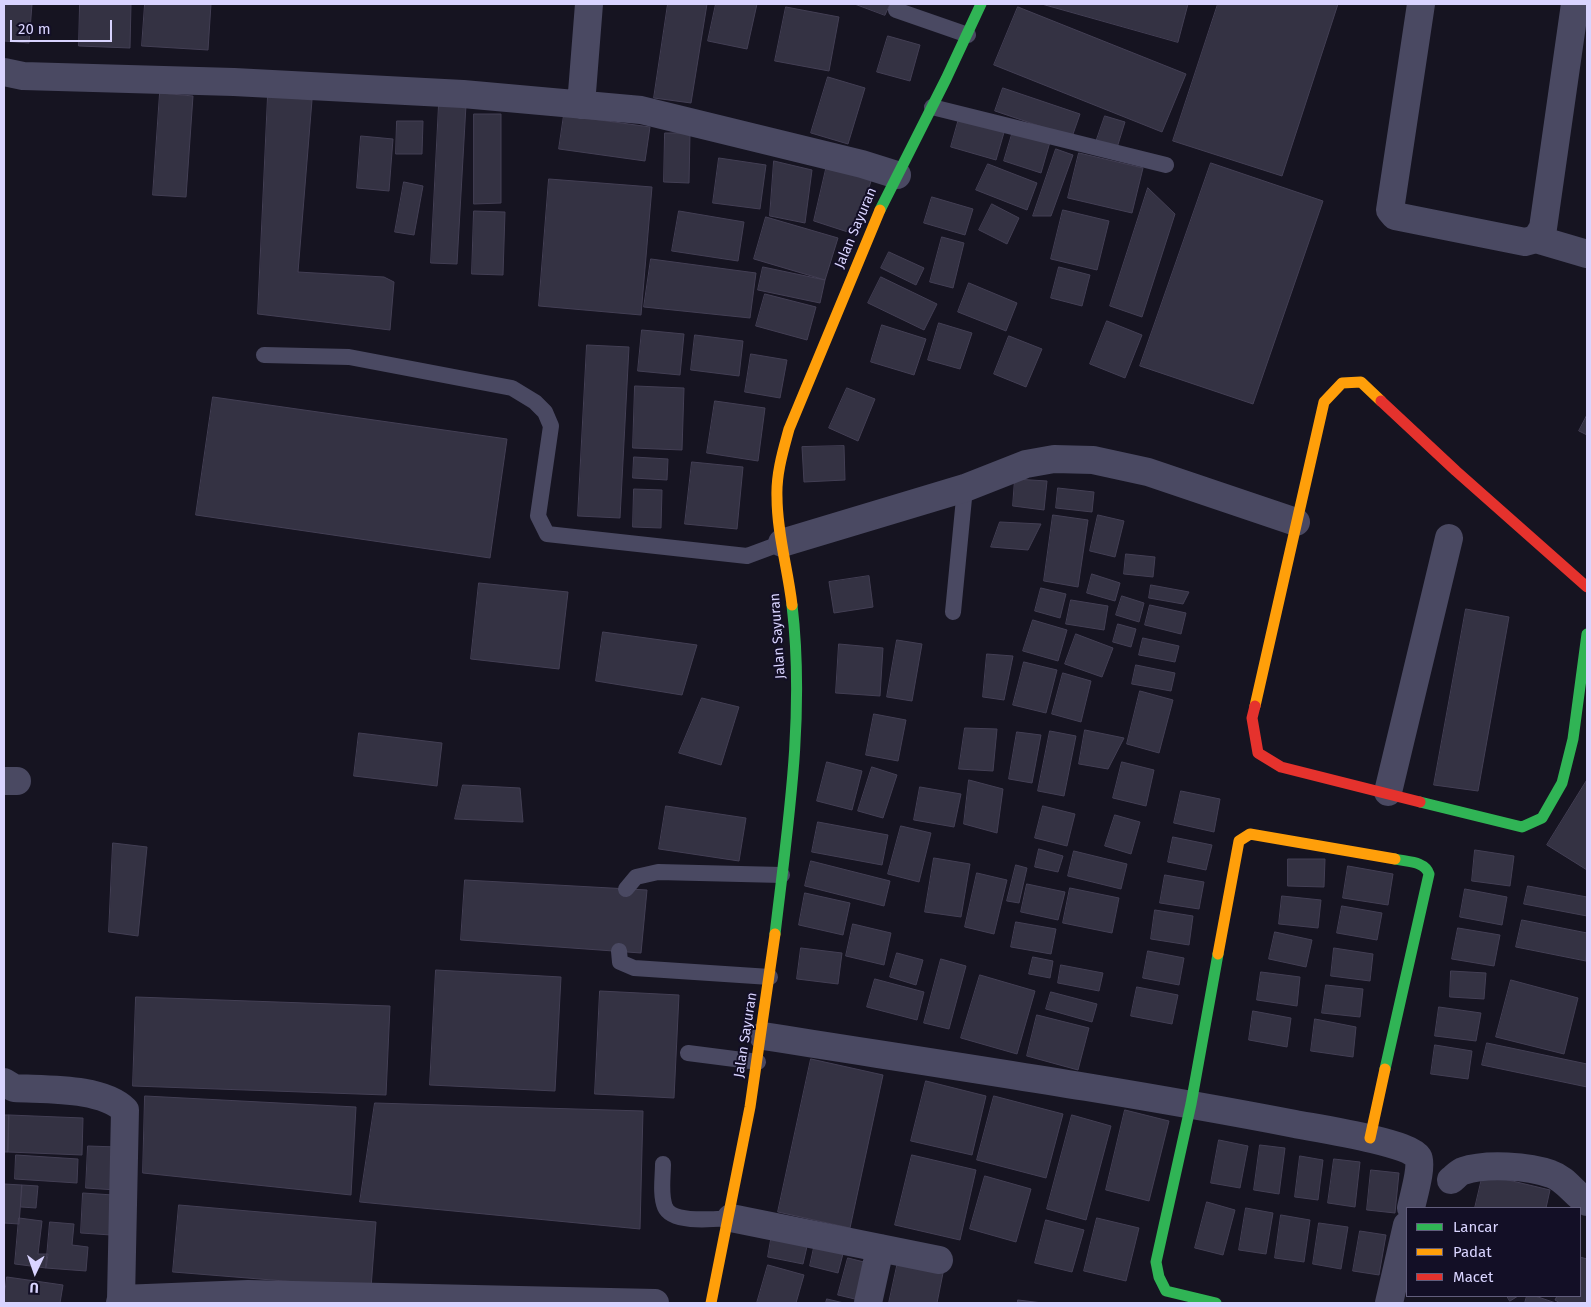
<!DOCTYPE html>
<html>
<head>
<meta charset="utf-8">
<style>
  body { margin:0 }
  #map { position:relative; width:1591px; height:1307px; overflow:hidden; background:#161421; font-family:"Fira Sans",sans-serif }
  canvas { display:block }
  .frame { position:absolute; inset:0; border:5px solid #d9d4ff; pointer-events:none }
  .legend { position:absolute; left:1406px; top:1207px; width:175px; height:90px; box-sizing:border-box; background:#130f26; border:1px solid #625e7d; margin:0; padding:6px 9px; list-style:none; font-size:15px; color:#d9d4ff }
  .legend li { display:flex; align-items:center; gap:10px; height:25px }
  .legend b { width:25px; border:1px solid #625e7d }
  .north { position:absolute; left:10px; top:1247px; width:50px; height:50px; -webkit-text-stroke:4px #130f26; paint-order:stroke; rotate:183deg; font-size:14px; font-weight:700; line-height:20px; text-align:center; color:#d9d4ff }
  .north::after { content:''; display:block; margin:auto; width:18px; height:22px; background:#d9d4ff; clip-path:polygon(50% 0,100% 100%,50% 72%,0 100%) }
  .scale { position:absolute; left:10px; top:20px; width:102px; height:22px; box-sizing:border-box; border:2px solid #d9d4ff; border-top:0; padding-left:6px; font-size:15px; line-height:18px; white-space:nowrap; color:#d9d4ff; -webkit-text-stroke:4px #130f26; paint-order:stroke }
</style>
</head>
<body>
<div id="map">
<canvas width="1591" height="1307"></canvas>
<div class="frame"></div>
<ul class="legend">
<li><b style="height:6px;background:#30b455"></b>Lancar</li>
<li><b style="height:6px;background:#ff9f0a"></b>Padat</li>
<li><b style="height:6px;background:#e5322d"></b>Macet</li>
</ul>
<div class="north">U</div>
<div class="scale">20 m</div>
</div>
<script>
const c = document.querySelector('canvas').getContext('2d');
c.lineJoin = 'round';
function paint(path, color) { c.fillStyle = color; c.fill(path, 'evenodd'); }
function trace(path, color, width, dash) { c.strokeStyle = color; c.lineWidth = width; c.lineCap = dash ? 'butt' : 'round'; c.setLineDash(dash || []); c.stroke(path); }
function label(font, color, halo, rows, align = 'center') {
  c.font = font + ' "Fira Sans",sans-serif'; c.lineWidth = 4; c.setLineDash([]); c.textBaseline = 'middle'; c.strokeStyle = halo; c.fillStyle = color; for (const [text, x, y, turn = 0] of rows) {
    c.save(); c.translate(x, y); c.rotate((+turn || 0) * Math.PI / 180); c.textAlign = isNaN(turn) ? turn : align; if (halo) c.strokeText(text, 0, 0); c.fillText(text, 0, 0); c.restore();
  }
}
const building = new Path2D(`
  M4 4H32L29 43 4 41Z
  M80 4H131L130 48 79 46Z
  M145 4H211L208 50 142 46Z
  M668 4H707L691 103 654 98Z
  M716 4H757L747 49 708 41Z
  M855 4H890L885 15Z
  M1042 4H1188L1178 42Z
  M1218 4H1338L1282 176 1173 141Z
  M786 7 839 17 829 71 775 61Z
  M1018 7 1186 74 1162 132 994 65Z
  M888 36 920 45 910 81 877 72Z
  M828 77 865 88 848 144 811 133Z
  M1003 88 1080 114 1072 137 995 111Z
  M160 93 193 96 186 197 153 195Z
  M268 95 312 100 298 272 384 277 394 282 390 330 258 314Z
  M439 104 466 105 457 264 431 263Z
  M474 114H501V203L474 204Z
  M564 115 650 127 645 161 559 149Z
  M960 115 1005 129 996 160 951 147Z
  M1105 116 1125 122 1116 151 1095 145Z
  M397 121H423L422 154H396Z
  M1013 131 1050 142 1041 173 1004 161Z
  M665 133H690L689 183 664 182Z
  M361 136 393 139 389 191 357 188Z
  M1056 149 1073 155 1051 216H1033Z
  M1079 153 1143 168 1132 213 1068 198Z
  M719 158 766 165 760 209 713 203Z
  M774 161 812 170 805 223 770 216Z
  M1211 163 1323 201 1253 404 1140 366Z
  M988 164 1037 183 1027 210 976 190Z
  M827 165 872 178 854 234 814 221Z
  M549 179 652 187 641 315 539 306Z
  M404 182 423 186 414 235 395 232Z
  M1148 188 1175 214 1142 317 1110 306Z
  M932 197 973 209 965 235 924 223Z
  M992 204 1019 218 1007 244 979 230Z
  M1063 210 1109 221 1097 270 1051 259Z
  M474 211 505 212 503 275 472 274Z
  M679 211 744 222 738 261 672 251Z
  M766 217 838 238 825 280 754 259Z
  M942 237 964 243 953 288 930 282Z
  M889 252 924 268 916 285 881 268Z
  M651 259 756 273 750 318 644 307Z
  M763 267 825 280 820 303 758 290Z
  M1059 267 1090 275 1082 306 1051 298Z
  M881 277 937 304 924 330 868 303Z
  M969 283 1017 303 1006 331 958 312Z
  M765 294 816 307 807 340 756 326Z
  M1107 321 1142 335 1125 378 1090 364Z
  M939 323 972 333 960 369 928 360Z
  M882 325 926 339 914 375 871 362Z
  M642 330 684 334 680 375 638 371Z
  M695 335 743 341 739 376 691 370Z
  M1009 336 1042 349 1026 387 994 374Z
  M587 345 629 347 620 518 578 516Z
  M751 354 787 360 780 398 745 392Z
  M635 386 684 388 682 450 633 448Z
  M847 388 875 399 858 441 829 428Z
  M213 397 507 439 490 558 196 515Z
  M715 401 765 408 758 461 707 453Z
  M1587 415V435L1579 431Z
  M844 446 845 480 804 482 802 447Z
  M634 457 668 459 667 480 633 478Z
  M692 462 743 467 737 529 685 524Z
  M1015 479 1047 481 1044 510 1013 506Z
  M1058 488 1094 492 1092 512 1056 508Z
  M634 489 662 490 661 528 633 527Z
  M1053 515 1088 520 1078 587 1044 581Z
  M1098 515 1124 521 1115 557 1090 551Z
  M1000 522 1041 524 1028 550 991 547Z
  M1126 554 1155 557 1153 577 1124 574Z
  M1092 574 1120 583 1115 601 1087 593Z
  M869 576 873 607 834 613 829 582Z
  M479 583 568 592 559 669 471 659Z
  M1151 585 1189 592 1183 604 1149 598Z
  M1041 588 1066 594 1060 618 1035 611Z
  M1122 596 1144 603 1139 622 1116 615Z
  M1071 600 1108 606 1104 630 1066 624Z
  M1150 605 1186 613 1181 634 1145 625Z
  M1466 609 1509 617 1478 791 1434 785Z
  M1033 620 1067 630 1058 661 1023 651Z
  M1118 624 1136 629 1131 647 1113 642Z
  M603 632 697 645 682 695 596 681Z
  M1076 634 1113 648 1102 677 1065 664Z
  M1143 638 1179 646 1175 662 1139 655Z
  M897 640 922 644 912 701 887 697Z
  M839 644 883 648 880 696 836 693Z
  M987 654 1013 656 1004 700 983 697Z
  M1024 662 1057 670 1046 713 1013 705Z
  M1136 665 1175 673 1171 691 1132 684Z
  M1063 673 1091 681 1081 722 1052 714Z
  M1140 691 1173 700 1159 753 1127 744Z
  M702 698 739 707 721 765 679 753Z
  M874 714 906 720 898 761 866 755Z
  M965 728 997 729 993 771 959 769Z
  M1085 730 1124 738 1108 769 1079 764Z
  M1050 731 1076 736 1064 796 1038 791Z
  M1017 732 1041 735 1032 783 1009 779Z
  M359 733 442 743 437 786 354 776Z
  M827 762 862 771 852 810 817 801Z
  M1122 762 1154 770 1146 806 1113 798Z
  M872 767 897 775 883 818 858 811Z
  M969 780 1003 789 997 833 964 824Z
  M1587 780V870L1547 845Z
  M463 785 520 788 523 822 455 819Z
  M920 787 961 794 954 827 914 820Z
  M1181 791 1220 799 1214 832 1174 823Z
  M666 806 746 818 739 861 659 849Z
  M1043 806 1075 814 1067 846 1035 838Z
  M1115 815 1140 822 1131 854 1105 846Z
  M818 822 888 835 882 865 812 852Z
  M901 826 931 833 919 882 888 874Z
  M1173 837 1212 845 1206 870 1168 862Z
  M113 843 147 847 138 936 109 932Z
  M1039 849 1063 856 1058 872 1035 867Z
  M1475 850 1514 856 1510 886 1472 881Z
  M1074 851 1127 864 1121 889 1068 876Z
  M934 858 970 864 961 917 925 912Z
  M1288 859H1325L1324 887 1288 886Z
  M811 861 890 881 884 906 805 886Z
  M1016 865 1027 868 1019 903 1007 901Z
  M1348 866 1393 874 1388 905 1343 898Z
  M977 873 1007 880 994 934 965 927Z
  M1165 875 1204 882 1199 909 1160 903Z
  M465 880 647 890 641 953 461 940Z
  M1027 884 1065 892 1058 920 1021 912Z
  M1528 886 1587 897V916L1524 904Z
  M1070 888 1119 898 1112 933 1063 923Z
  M1465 889 1507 897 1502 925 1460 917Z
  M805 893 850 903 843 935 799 925Z
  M1282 896 1321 900 1318 928 1279 924Z
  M1342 906 1382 913 1377 940 1337 933Z
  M1155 910 1193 916 1189 945 1151 939Z
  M1522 920 1587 933 1586 961 1516 947Z
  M1016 922 1056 929 1051 954 1011 947Z
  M853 924 891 933 884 965 846 956Z
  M1458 928 1500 935 1494 966 1452 959Z
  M1275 932 1312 940 1306 967 1269 959Z
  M801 948 842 953 838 984 797 979Z
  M1334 948 1373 954 1370 981 1331 976Z
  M1148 951 1184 958 1179 985 1143 978Z
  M897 953 923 960 916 985 890 977Z
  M1033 957 1053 961 1050 978 1029 974Z
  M941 959 966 966 949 1029 924 1023Z
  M1061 965 1103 973 1099 991 1058 983Z
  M436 970 561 977 555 1091 430 1085Z
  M1451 971 1486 973 1484 999 1450 997Z
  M1261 972 1300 977 1297 1006 1257 1000Z
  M980 975 1035 991 1017 1054 961 1038Z
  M875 979 924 992 917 1020 867 1007Z
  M1511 980 1578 998 1564 1054 1496 1037Z
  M1326 985 1363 989 1360 1017 1322 1013Z
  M1137 987 1178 995 1172 1024 1131 1016Z
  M600 991 679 995 674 1098 595 1094Z
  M1051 992 1097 1004 1092 1022 1046 1009Z
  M136 997 390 1006 386 1095 133 1086Z
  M1439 1007 1481 1013 1476 1041 1435 1036Z
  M1253 1011 1291 1018 1287 1047 1249 1040Z
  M1037 1015 1089 1028 1078 1070 1027 1056Z
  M1315 1019 1356 1027 1353 1057 1311 1051Z
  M1487 1043 1587 1064V1087L1482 1065Z
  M1435 1045 1472 1051 1468 1079 1431 1074Z
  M811 1059 883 1075 850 1228 778 1212Z
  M926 1081 986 1096 972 1155 911 1141Z
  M145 1096 356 1107 351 1195 143 1173Z
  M994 1096 1063 1114 1046 1178 977 1160Z
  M375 1103 643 1111 640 1229 360 1202Z
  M1125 1110 1169 1121 1149 1201 1106 1190Z
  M4 1115H9L8 1152H4Z
  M9 1115 83 1118 82 1155 8 1152Z
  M1072 1115 1111 1126 1086 1220 1047 1209Z
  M1219 1140 1248 1146 1240 1188 1211 1183Z
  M1260 1145 1285 1148 1279 1194 1254 1190Z
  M88 1146 118 1147 116 1190 86 1188Z
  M16 1155 78 1159 77 1183 15 1179Z
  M912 1155 976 1170 960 1240 895 1225Z
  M1300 1156 1323 1160 1318 1200 1295 1197Z
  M1334 1159 1360 1162 1355 1207 1328 1203Z
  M1371 1170 1399 1173 1395 1213 1367 1210Z
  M1483 1174 1550 1190 1546 1208H1475Z
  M985 1176 1031 1189 1016 1242 970 1229Z
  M4 1184 22 1185 19 1224 4 1223Z
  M22 1185 38 1186 36 1208 21 1207Z
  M83 1193 113 1195 111 1235 81 1233Z
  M1207 1202 1235 1210 1223 1255 1195 1248Z
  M179 1205 376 1222 371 1288 173 1272Z
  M1246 1208 1273 1213 1266 1254 1239 1250Z
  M1281 1215 1310 1220 1304 1262 1275 1258Z
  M19 1218 42 1221 38 1254H48L46 1268 15 1264Z
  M1097 1218 1139 1228 1126 1281 1084 1271Z
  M1046 1220 1084 1230 1072 1272 1035 1263Z
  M50 1222 74 1224 72 1245 88 1247 86 1271 46 1268Z
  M1319 1223 1348 1227 1341 1269 1313 1264Z
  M1360 1231 1386 1235 1379 1275 1353 1271Z
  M772 1234 808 1242 803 1264 768 1257Z
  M815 1243 844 1250 838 1273 810 1266Z
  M899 1257 944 1268 937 1303H889Z
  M1580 1257 1587 1259V1303H1560L1555 1300 1557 1296H1580Z
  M848 1258 868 1263 859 1300 838 1295Z
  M768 1265 804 1275 796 1303H757Z
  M7 1277 63 1285 60 1303H4Z
  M1507 1296H1518L1510 1301Z
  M1527 1296H1535L1556 1303H1525Z
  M827 1299 844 1303H826Z
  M1018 1300 1043 1303H1018Z`);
const lane = new Path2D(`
  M896 10 968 35
  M932 107 1166 165
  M264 355 349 357 512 388 535 402 545 412 551 426 538 516 547 534 747 556 782 543
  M953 612 965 488
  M626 889 636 877 658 872 782 875
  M619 951 620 962 634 968 770 977
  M688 1053 758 1062
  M663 1164C663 1177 660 1194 665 1207 672 1224 715 1219 731 1218`);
const street = new Path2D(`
  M1421 4 1390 210 1395 216 1525 242 1536 239 1543 228 1575 4
  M4 72 23 76 234 82 463 94 641 110 862 164 897 175
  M581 105 589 4
  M1536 239 1587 254
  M782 543 965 488 1026 464 1054 459 1093 460 1148 472 1296 522
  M4 781H17
  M1388 792 1449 538
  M763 1036C940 1064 1119 1090 1295 1124 1315 1128 1409 1142 1418 1157 1423 1165 1413 1198 1411 1208
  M4 1082 14 1088C47 1090 101 1087 125 1110L121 1299
  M1451 1180C1455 1177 1459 1172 1463 1171 1486 1163 1529 1166 1551 1174 1566 1179 1574 1194 1587 1202
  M731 1218 939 1260
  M120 1303 121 1299 248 1294 655 1303
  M868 1303 880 1248
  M1389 1303 1407 1225`);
const fast = new Path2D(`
  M880 210 946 79 981 4
  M1420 802 1522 827 1542 818 1562 783 1573 739 1587 634
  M775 934C788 824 805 715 792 605
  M1385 1069 1429 874C1425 861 1407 862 1395 859
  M1216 1303 1166 1291 1159 1277 1156 1262 1191 1104 1218 954`);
const slow = new Path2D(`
  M792 605C788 569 777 534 777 497 776 474 783 451 789 429L880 210
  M1255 706 1324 402 1342 383 1361 382 1381 401
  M1218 954 1239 841 1250 834 1395 859
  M1370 1138 1385 1069
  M711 1303 750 1107 775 934`);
const jam = new Path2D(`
  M1381 401 1456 471 1587 587
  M1255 706 1252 718 1258 753 1281 767 1420 802`);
const streetNames = [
  ["Jalan Sayuran",856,228,-67],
  ["Jalan Sayuran",778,636,-94],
  ["Jalan Sayuran",746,1035,-81]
];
paint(building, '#343243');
trace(building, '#433f54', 1);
trace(lane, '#4a4962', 16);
trace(street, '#4a4962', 28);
trace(fast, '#30b455', 11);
trace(slow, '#ff9f0a', 11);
trace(jam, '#e5322d', 11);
label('14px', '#d9d4ff', '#130f26', streetNames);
</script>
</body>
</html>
